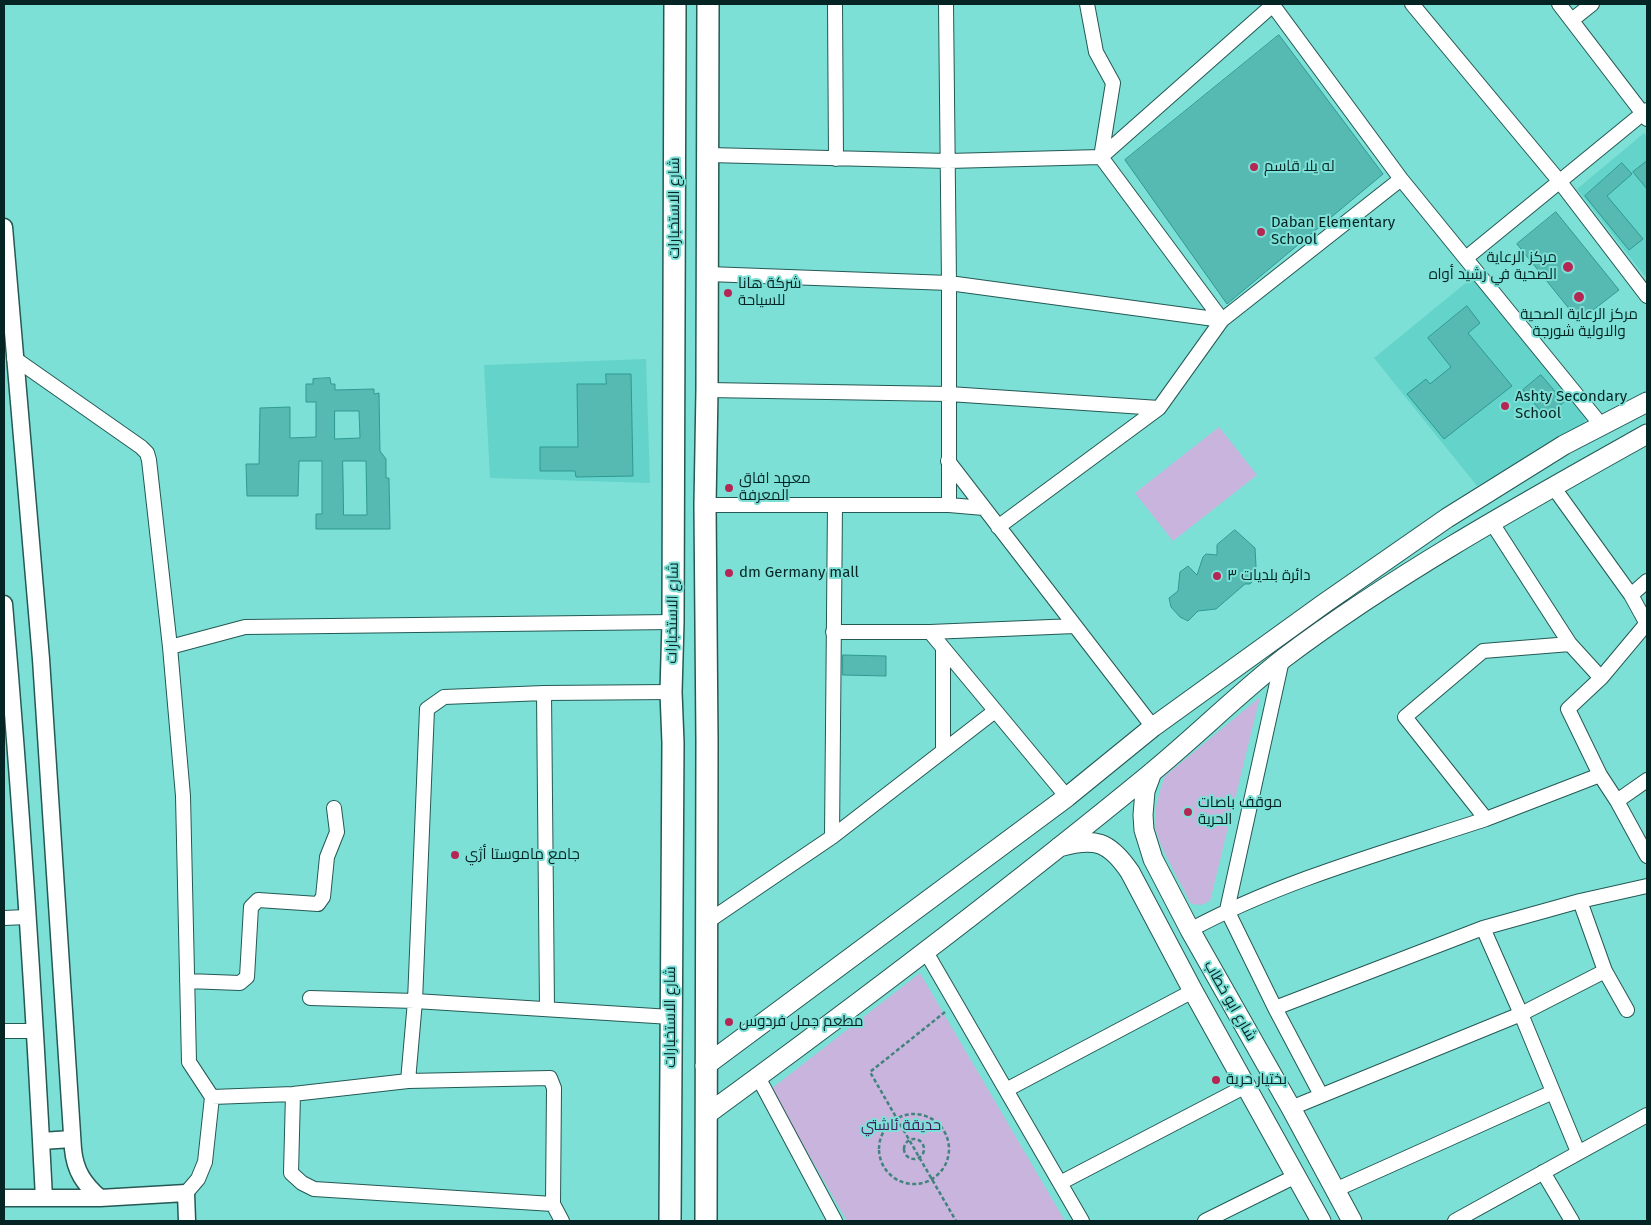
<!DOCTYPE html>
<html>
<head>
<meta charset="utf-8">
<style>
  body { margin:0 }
  #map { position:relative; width:1651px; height:1225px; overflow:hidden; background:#7de0d7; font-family:"Fira Sans",sans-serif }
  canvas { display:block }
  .frame { position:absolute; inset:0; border:5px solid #042523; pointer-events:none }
</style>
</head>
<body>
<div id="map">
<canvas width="1651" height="1225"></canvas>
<div class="frame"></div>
</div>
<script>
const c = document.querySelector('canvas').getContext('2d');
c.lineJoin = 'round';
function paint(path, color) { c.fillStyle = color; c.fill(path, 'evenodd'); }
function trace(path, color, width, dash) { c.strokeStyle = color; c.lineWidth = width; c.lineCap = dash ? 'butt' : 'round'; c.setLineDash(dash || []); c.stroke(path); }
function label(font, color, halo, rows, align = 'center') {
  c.font = font + ' "Fira Sans",Cairo,sans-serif'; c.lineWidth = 4; c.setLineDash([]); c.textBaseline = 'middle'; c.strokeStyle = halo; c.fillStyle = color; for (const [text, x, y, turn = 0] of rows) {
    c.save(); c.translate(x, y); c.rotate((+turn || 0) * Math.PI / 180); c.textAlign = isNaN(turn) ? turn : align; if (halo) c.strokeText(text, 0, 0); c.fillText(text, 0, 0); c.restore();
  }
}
const built = new Path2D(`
  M1644 133 1647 137V279L1577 189Z
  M1473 277 1585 415 1586 419 1583 425 1477 486 1374 358Z
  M646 359 650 483 490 478 484 365Z`);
const green = new Path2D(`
  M1219 427 1257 475 1173 541 1135 493Z
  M1260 697 1210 901 1201 905 1191 904C1183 887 1157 843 1155 826 1154 809 1159 792 1165 776Z
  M920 973 1065 1221H847L771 1089Z`);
const building = new Path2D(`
  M1279 35 1383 174 1227 304 1125 160Z
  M1647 161V189L1633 172Z
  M1622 163 1632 174 1607 196 1643 239 1629 250 1585 196Z
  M1556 212 1619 290 1579 321 1517 244Z
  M1467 306 1480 323 1468 333 1512 386 1444 439 1407 394 1426 379 1430 384 1451 367 1428 338Z
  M606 374H631L633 476 576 477 575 471H540V447H578L577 384H606Z
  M1541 375 1564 402 1546 417 1523 390Z
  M330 378 331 384H335V390L374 389V394L379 393 380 451 386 459V478H389L390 529H316V514H322V461H299L298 496H247L246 464H259L260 408 290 407V438L316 437V402H306V384H313V379ZM335 411H359L360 438 335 439ZM343 461H366L367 515H344Z
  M1235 530 1255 548 1256 566 1254 580 1250 584H1245L1216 609 1198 611 1188 621 1180 617 1171 607 1169 598 1178 591 1180 572 1188 566 1197 575 1203 557 1206 554 1217 555V545Z
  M843 655 886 656V676L843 675Z`);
const path = new Path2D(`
  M945 1012 870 1072 956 1221
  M879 1149a35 35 0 1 1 70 0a35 35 0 1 1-70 0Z
  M904 1149a10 10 0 1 1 20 0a10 10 0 1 1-20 0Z`);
const minor = new Path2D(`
  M835 4 836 159
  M946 4 949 283V505
  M1272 4 1401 179 1602 426
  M1412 4 1560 182 1647 296
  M1559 4 1647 119
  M1572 20 1592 4
  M709 155 948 161 1101 157 1274 4
  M1466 258 1647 110
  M708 274 949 283 1222 320 1401 179
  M14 358 141 447 147 453 149 460 170 647 183 796 189 1062 212 1097 205 1162 198 1179 186 1193
  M707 390 949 394 1159 408
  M948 461 1153 727
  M1554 488 1631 595 1647 624
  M705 505H949L984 508
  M1492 523 1570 644 1601 678
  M998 527 1159 408 1222 320 1101 157 1113 83 1096 52 1087 4
  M1631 595 1647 581
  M1647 623 1601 678 1568 709 1600 775 1617 801 1647 856
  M833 632H930L1075 626
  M930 632 1067 797
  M1570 644 1483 651 1405 717 1486 819 1600 775
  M170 647 245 627 673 622
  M1282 660 1227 910 1275 1008 1321 1095
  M544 693 547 1008
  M943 751V648
  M1617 801 1647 780
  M832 837 835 505
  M1580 901 1605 971 1627 1010
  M4 918 27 917
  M707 922 832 837 995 711
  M1483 928 1521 1014 1578 1152
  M1190 930C1283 880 1386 852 1486 819
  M926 952 1082 1221
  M187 981 240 983 247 977 251 907 258 900 318 904 323 897 327 857 337 832 334 808
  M310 998 415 1001 671 1017
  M1275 1008 1483 928 1580 901 1647 886
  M4 1031H35
  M758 1077 835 1221
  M408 1081 415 1001 427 709 444 697 544 693 671 692
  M1006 1090 1193 991
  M293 1094 291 1173 302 1183 314 1189 553 1204 562 1221
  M212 1097 293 1094 408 1081 550 1078 554 1088 553 1204
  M1291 1108 1521 1014 1605 971
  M1543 1172 1572 1221
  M1060 1183 1246 1086
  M1335 1190 1553 1092
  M1205 1221 1296 1176
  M1455 1221 1647 1115`);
const tertiary = new Path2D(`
  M4 227 41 659 73 1149C75 1171 84 1184 100 1198
  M4 604C21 802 34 1000 44 1198
  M41 1141 72 1139
  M4 1198H100L186 1193 187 1221`);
const secondary = new Path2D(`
  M1152 772 1145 791 1143 815 1144 830 1153 859 1190 930 1291 1108 1352 1221
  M1059 847C1095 837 1109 841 1130 872L1193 991 1321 1221
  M705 1066 1067 797 1153 727 1322 605 1447 518 1564 445 1647 402
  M706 1115C857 1005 1006 892 1151 773 1196 736 1238 694 1284 658 1397 573 1524 503 1647 434`);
const primary = new Path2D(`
  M670 1221 673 743 671 692 673 622 675 4
  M706 1221 707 742 705 505 707 390 708 4`);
const markers = [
  [1254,167,5,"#b62654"],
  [1261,232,5,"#b62654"],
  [1568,267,6,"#b62654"],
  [728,293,5,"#b62654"],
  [1579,297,6,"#b62654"],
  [1505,406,5,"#b62654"],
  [729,488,5,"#b62654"],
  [729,573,5,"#b62654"],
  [1217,576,5,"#b62654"],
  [1188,812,5,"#b62654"],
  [455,855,5,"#b62654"],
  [729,1022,5,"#b62654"],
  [1216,1080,5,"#b62654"]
];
const poiNames = [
  ["له يلا قاسم",1264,167],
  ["Daban Elementary",1271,223],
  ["School",1271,240],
  ["مركز الرعاية",1557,258,"right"],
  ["الصحية في رشيد أواه",1557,275,"right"],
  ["شركة هانا",738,284],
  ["للسياحة",738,301],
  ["مركز الرعاية الصحية",1579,315,"center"],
  ["والاولية شورجة",1579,332,"center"],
  ["Ashty Secondary",1515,397],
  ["School",1515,414],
  ["معهد افاق",739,479],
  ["المعرفة",739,496],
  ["dm Germany mall",739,573],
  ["دائرة بلديات ٣",1227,576],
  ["موقف باصات",1198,803],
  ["الحریة",1198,820],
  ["جامع ماموستا أژي",465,855],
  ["مطعم جمل فردوس",739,1022],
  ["بختيار حرية",1226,1080]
];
const streetNames = [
  ["شارع الاستخبارات",675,208,-90],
  ["شارع الاستخبارات",673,613,-89],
  ["شارع ابو خطاب",1230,1001,60],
  ["شارع الاستخبارات",671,1017,-90]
];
const parkNames = [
  ["حديقة ئاشتي",901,1126]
];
paint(built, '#64d3ca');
paint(green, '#c8b4dd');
paint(building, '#56bab2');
trace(building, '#2f9991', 1);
trace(minor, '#245954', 16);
trace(tertiary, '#245954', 19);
trace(secondary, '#245954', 21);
trace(primary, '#245954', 24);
trace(path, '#41837d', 2.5, [4, 2.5]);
trace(minor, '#fff', 14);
trace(tertiary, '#fff', 16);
trace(secondary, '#fff', 19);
trace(primary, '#fff', 21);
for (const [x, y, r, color] of markers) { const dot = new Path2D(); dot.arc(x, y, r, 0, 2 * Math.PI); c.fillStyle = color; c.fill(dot); trace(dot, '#7de0d7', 2); }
label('15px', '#042523', '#7de0d7', poiNames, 'left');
label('15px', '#042523', '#7de0d7', streetNames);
label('15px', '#421b5e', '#7de0d7', parkNames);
</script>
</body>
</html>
